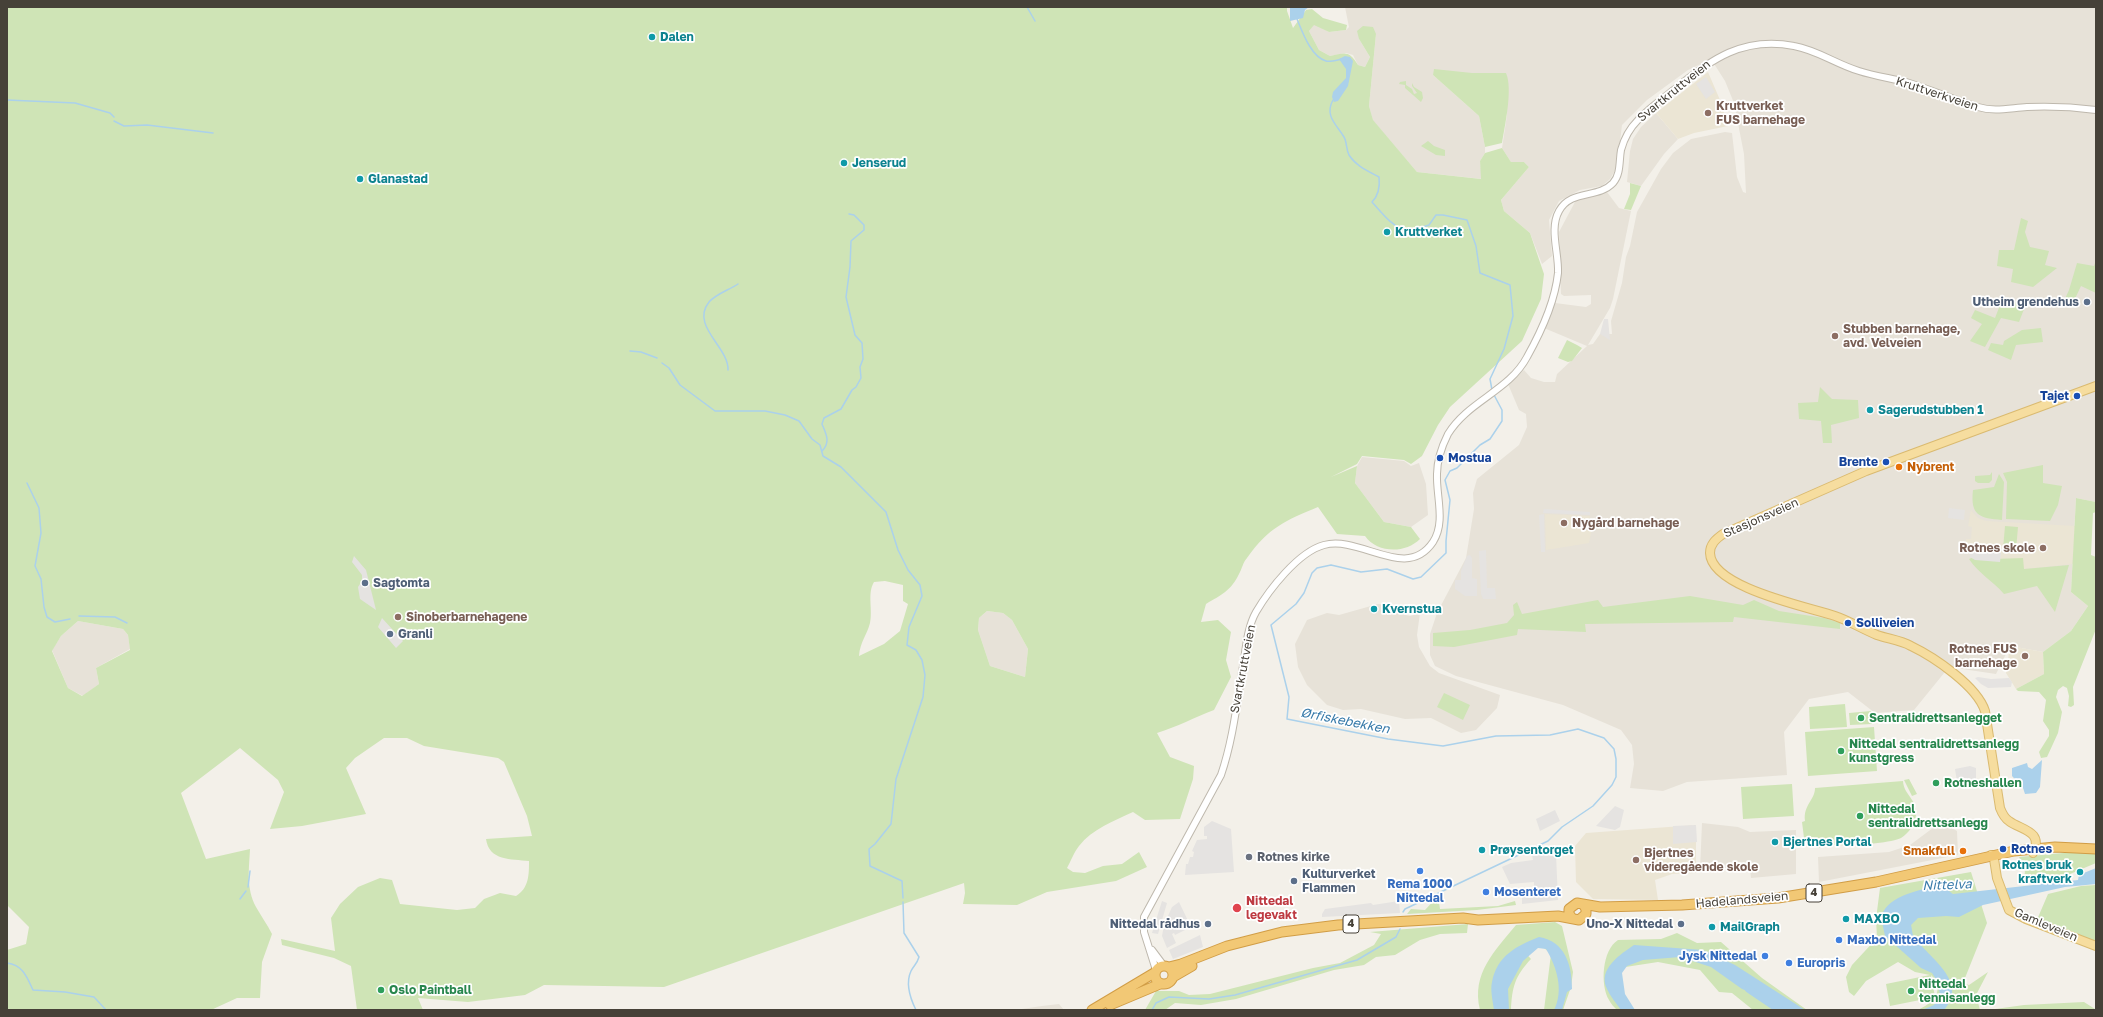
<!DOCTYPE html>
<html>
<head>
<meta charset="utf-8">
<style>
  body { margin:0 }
  #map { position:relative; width:2103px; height:1017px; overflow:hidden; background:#f3f0e9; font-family:"Golos Text",sans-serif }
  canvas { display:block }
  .frame { position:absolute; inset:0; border:8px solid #464138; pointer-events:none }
</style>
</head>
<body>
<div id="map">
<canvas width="2103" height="1017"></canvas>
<div class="frame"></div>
</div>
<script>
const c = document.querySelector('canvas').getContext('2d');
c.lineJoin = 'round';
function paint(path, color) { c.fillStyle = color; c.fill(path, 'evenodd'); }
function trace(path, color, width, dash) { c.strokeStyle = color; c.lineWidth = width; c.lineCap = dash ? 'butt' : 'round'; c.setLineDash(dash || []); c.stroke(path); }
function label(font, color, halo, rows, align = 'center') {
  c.font = font + ' "Golos Text",sans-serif'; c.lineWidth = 3.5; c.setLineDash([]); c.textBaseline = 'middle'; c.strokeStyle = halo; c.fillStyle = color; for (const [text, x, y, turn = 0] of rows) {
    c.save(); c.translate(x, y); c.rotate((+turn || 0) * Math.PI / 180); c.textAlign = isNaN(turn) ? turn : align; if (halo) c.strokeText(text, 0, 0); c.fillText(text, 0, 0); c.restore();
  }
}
const residential = new Path2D(`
  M1345 7H2096V502L2076 498 2071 592 2088 606 2071 631 2043 652 2010 646 1996 674 1949 667 1914 710 1875 713 1848 692 1809 699 1784 732 1787 775 1687 782 1663 791 1630 788 1634 764 1632 745 1621 730 1563 705 1456 676 1435 666 1430 655V634L1437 613 1466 558 1474 509 1473 493 1477 479 1519 445 1527 427 1526 414 1519 410 1508 384 1524 370 1531 378 1544 382H1555L1557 374 1587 346 1544 328 1555 303 1586 307 1591 304V295L1564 296 1561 294 1559 232 1576 200 1607 192 1619 208 1631 211 1613 299 1610 308 1588 345 1593 344 1600 334H1612L1611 321 1622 283 1626 257 1630 246 1637 212 1661 169 1673 153 1691 139 1725 132 1732 133 1737 177 1743 192 1746 193 1744 154 1734 103 1725 81 1711 59 1688 70 1647 100 1622 125 1617 167 1610 179 1602 186 1580 190 1559 201 1549 220 1552 256 1542 264 1530 233 1504 211 1501 200 1529 167 1524 162H1511L1502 148 1507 115 1506 73 1433 75 1479 116 1485 147V153L1480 161 1482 179 1417 172 1373 121 1369 106 1376 34 1359 39 1370 57 1365 67 1358 65 1353 55 1346 53 1330 56 1319 50 1309 31 1314 24 1329 32 1346 30 1349 27Z
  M1656 113 1678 139 1664 154 1641 186 1627 182 1630 151 1633 139 1641 127Z
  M1362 457 1404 461 1411 466 1419 463 1426 484 1428 515 1411 527 1384 522 1355 483 1357 466Z
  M1378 604 1386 605 1398 613 1410 616 1420 613 1417 635 1419 647 1430 666 1439 673 1500 695 1497 708 1476 730 1461 733 1431 718 1405 719 1361 709 1343 710 1327 705 1307 685 1298 667 1295 644 1307 620 1327 613 1339 615Z
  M987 611 1003 613 1012 620 1028 649 1025 677 990 666 978 630 979 618Z
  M78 621 123 629 128 635 130 649 96 668 99 684 83 696 68 688 52 650 61 636Z
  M1941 822 1957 831 1958 855 1819 882 1818 857 1889 852 1910 845Z
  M1702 823 1738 827 1750 832 1796 830V874L1751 878 1750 868H1718L1711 871H1700Z
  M1059 1004 1064 1010H1015L1042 1006Z`);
const education = new Path2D(`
  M1708 72 1720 100 1728 126 1694 133 1678 139 1656 113Z
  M1971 510 1978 518 1986 521 2075 526 2073 564 2024 569 1993 559 1976 556 1966 546V539H1971L1972 527 1968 526Z
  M1545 514 1590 516 1589 522 1593 523 1589 543 1546 550Z
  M2010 646 2043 652 2044 674 2016 689 2006 673Z
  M1696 825V873L1672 874 1655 880 1658 900 1593 899 1576 882 1575 846 1586 833Z`);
const green = new Path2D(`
  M7 7H1287V11L1293 28 1306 10 1312 9 1323 18 1347 25 1346 30 1329 32 1314 25 1309 31 1319 50 1330 56C1345 53 1349 50 1358 65L1365 67 1370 57 1359 39 1357 31 1363 26 1373 27 1376 34 1369 106 1373 120 1417 172 1481 179 1480 161 1485 153 1502 148 1511 162H1524L1529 167 1501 200 1504 211 1530 233 1544 274 1541 299 1522 341 1450 407 1438 425 1422 456 1411 464 1404 460 1362 456 1357 464 1331 477 1357 466 1355 483 1384 522 1411 527 1420 539C1405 554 1377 553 1365 536L1337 534 1318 507C1286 520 1268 528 1247 558 1243 562 1242 569 1239 574 1231 591 1221 595 1206 604L1201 622 1218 620 1231 632 1226 660 1231 677 1214 710C1195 717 1177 727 1157 733L1170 757 1194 766 1193 779 1180 819 1145 820 1133 812C1114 821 1092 829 1079 846 1074 852 1071 861 1067 868L1073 872 1085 873 1103 866 1122 864 1139 852 1147 867 1116 881 1047 892 1017 905 963 904 965 893 964 883 664 987 544 985 525 995 468 1002 418 998 423 1010H357L351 966 334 958 282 945 281 939 335 951 331 918 340 904 358 887 380 878 392 880 400 904 457 910 475 908 484 899 500 893 516 896C529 888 529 875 529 861 511 859 489 861 486 839L532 836 527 816 504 762 498 758 424 746 407 738H384L355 758 346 768 366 814 302 826 270 829 284 792 278 780 240 748 181 793 206 859 250 849C249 870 246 888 256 907 261 916 267 924 272 934L262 962 260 998H237L211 1010H7V950L26 944 29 927 7 905ZM885 581 903 585V601L908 604 900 631 884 644 859 656C860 642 867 635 870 623 873 610 867 593 874 582ZM987 611 1003 613 1012 620 1028 649 1025 677 990 666 978 630 979 618ZM78 621 123 629 128 635 130 650 96 668 99 684 82 696 68 688 52 651 61 636Z
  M1434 69 1472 73H1506C1513 89 1505 125 1502 143L1485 147 1479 116 1433 75Z
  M1406 81V85L1412 89 1414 94 1417 93 1412 86V83L1414 87 1422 92 1423 98 1421 102 1405 88V85L1399 84 1400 82Z
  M1428 141 1434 146 1445 150V156L1436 155 1421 146Z
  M1630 183 1641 186 1631 210 1624 209 1630 194Z
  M2021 218 2028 221 2025 232 2030 247 2049 251 2045 265 2057 268 2033 287 2011 282 2013 269 1997 266 1999 250H2014Z
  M2096 260V293L2081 286 2072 305 2064 301 2069 290 2077 263 2094 266Z
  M2002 300 2026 304 2019 322 2001 318 1985 347 1970 341 1982 324 1971 318 1975 310 1995 318Z
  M2041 328 2043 342 2016 345 2011 360 1988 350 1991 343 2003 345 2004 341 2022 330Z
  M1567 340 1577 345 1575 349 1577 345 1582 348 1572 361 1568 362 1558 358Z
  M1820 387 1832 399 1858 400 1859 418 1831 425 1832 443H1823L1821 421 1799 419 1798 403 1818 402Z
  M2043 465V483L2062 486 2058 505 2050 521 2006 519 2007 482 2003 473Z
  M1992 472V480L1989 483H1978L1975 481V476L1990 475Z
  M1999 474 2004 482 2002 520C1980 518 1970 516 1973 490L1994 487Z
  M2076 498 2096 502V512L2093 513 2091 555 2096 557V629L2073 687 2074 705 2071 707 2068 706 2069 696 2067 688 2063 686 2058 690 2056 697 2062 712 2058 733 2047 757 2041 758 2039 752 2049 736V730L2043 721 2046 700 2039 692 2018 691 2016 689 2044 674 2043 652 2071 631 2088 606 2071 592Z
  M2005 526 2018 527 2016 550 2003 549Z
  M1976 556 1993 559 2023 558 2024 569 2069 565 2055 612 2037 586 2004 594C1993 581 1978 573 1969 559Z
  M1690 596 1743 605 1754 600 1779 611 1824 618 1840 623V629L1734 617 1733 622 1585 624 1586 632 1518 629 1517 635 1454 647 1433 646V633L1470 630 1507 623 1514 615 1513 605 1517 602 1522 614 1598 600 1603 607Z
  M1444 693 1470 705 1463 720 1437 707Z
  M1845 704 1847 727 1810 729 1809 707Z
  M1871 711 1872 724 1850 725 1849 713Z
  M1874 727 1877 771 1808 776 1805 732Z
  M1909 779 1917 794 1912 796 1904 780Z
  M1903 781C1904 796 1917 798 1916 815 1915 824 1909 833 1901 838 1890 844 1836 847 1823 844L1820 848 1808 846 1804 838 1802 822 1805 821C1803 805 1815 800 1815 788Z
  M1792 784 1794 816 1743 819 1741 787Z
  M2063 853H2096V863L2070 874V878L2023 883 2025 872 2019 857Z
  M1971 872 1987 923 1963 983 1969 985 1988 972 1976 995 1980 1010H1918C1933 1003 1946 990 1931 975L1935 997 1890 1006 1886 984 1930 975 1915 972 1898 962 1866 981 1854 996 1849 992 1846 977 1852 965 1877 938 1876 919 1880 888Z
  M2096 885V945L2036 922 2048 894 2081 886Z
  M1438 896 1440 909 1498 906 1515 901 1516 905 1477 910 1407 914 1411 909 1425 910Z
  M1555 922 1562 926 1573 972 1571 987 1563 1010H1544L1551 954 1537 942 1522 949 1531 959C1515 976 1512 987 1511 1010H1480C1471 973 1495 951 1516 925Z
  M1468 924 1467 933 1440 934 1420 940 1395 955 1376 957 1364 965 1334 970 1236 999 1201 1005 1175 1003 1165 1010H1145L1156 991H1179L1189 995 1210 994 1313 968 1340 963 1374 945 1381 934 1370 932Z
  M1677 933 1697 943 1721 942 1762 978 1807 1010H1753L1732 993 1719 992 1700 970 1658 962 1619 968 1627 1010H1617C1614 1007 1611 1004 1609 1000 1600 985 1602 950 1618 940L1661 939Z
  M2084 1002 2095 1009 1988 1010 2024 1005Z`);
const parking = new Path2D(`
  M1706 77 1715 92 1706 99 1696 84Z
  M1604 319H1608L1610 340 1600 334Z
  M1949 508 1965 510 1964 520 1948 518Z
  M1544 509 1590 512V515L1543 513Z
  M1544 514 1545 552H1541L1539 515Z
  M1486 550 1487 588H1495L1496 599H1483L1481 594 1479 551Z
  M1969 550 2001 553 2000 562 1975 560 1970 557Z
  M1470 555 1472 558V578L1477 579V596H1465L1455 589V580H1461V571L1467 556Z
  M354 556 366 570 376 610 360 599 358 587 362 581V575L352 562Z
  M382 618 403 641 396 648 378 627Z
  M1978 677 1991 679 2009 678 2012 682 2011 687 1988 688 1981 684 1975 678Z
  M1970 766 1976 768V786L1958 788 1955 769Z
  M1615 806 1624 810 1620 827 1615 830 1596 826Z
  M1555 810 1560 821 1540 831 1536 819Z
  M1212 821 1231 829 1234 872 1185 875 1186 864H1188L1190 857H1193L1194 852 1192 851 1197 840 1207 839V836H1204V827Z
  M1696 825 1697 842 1673 844V826Z
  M1547 847 1551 848 1556 854 1558 900 1522 904V893H1534V882L1510 884 1502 867 1511 863 1533 860 1532 855Z
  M1162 901 1167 903 1158 934 1152 933Z
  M1399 901 1400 913 1322 917V914L1325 909 1371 903 1373 905Z
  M1179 902 1191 927 1175 935 1174 933 1172 934 1176 943 1167 948 1162 936 1164 925 1172 907Z
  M1200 935 1203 947 1173 959 1169 950Z`);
const water = new Path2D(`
  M1290 7H1309L1305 10 1303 18 1290 21Z
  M1345 56 1350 57 1353 61 1348 86 1338 101 1334 102 1332 97 1333 92 1346 78V69L1339 59Z
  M2042 760 2040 787 2036 793 2025 794 2023 788 2012 776V768L2027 763 2028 767 2032 769Z
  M2096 868V884L2065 887 1983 905 1959 917 1946 916 1918 918 1911 925C1912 928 1912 934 1914 937 1928 957 1970 982 1944 1010H1922L1934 1005 1940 994 1937 981 1932 973 1921 968 1885 936C1884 930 1881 921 1882 915 1888 895 1924 889 1941 885L1953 894 2078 880 2079 875Z
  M1539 937C1565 941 1572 965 1572 989L1567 992 1562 1010H1554C1564 991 1557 967 1546 949L1538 948 1523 961 1508 989 1509 1010H1494C1493 1002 1490 990 1492 982 1497 956 1516 946 1539 937Z
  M1634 945 1703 950 1735 965 1805 1010H1779L1762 997 1742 989 1711 967 1680 957 1643 960 1627 966 1622 973 1625 994 1635 1010H1621C1616 1003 1610 996 1607 989 1597 969 1621 954 1634 945Z`);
const stream = new Path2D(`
  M1027 7 1035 21
  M1297 19C1302 31 1311 57 1326 61 1330 62 1337 60 1342 59
  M7 100 75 103 110 113 114 117
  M1333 100C1324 116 1337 125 1344 137 1347 142 1346 149 1349 155 1356 166 1368 171 1379 177 1380 186 1378 196 1372 202 1383 214 1391 225 1406 232L1429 225 1436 215H1443L1467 220 1476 246 1480 273 1510 285 1513 316 1504 349 1490 379 1492 390
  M114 121 124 126 147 125 213 133
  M630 351 641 352 657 358
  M662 363 669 368 680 385 715 411H765L785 415 799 421 812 439 820 445 823 456 841 467 886 512 898 550 908 570 920 585 922 596 909 627 907 645 916 650 922 660 925 675 923 697 896 779 891 824 875 844 869 849 870 866 902 881 903 898
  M728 370C729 347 690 326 709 302 716 294 729 290 738 284
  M822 451C831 442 826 434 822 424L824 418 841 409 852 390 856 387 861 378 860 367 863 359 862 343 855 335 846 297 850 267 851 241 864 230V225L854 215 849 214
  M27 483 39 508 41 533 35 566 41 579 44 607 47 617 55 622 70 619
  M79 616 115 617 127 623
  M248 887 250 871
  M240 899 246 891
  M903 902 904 933 919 957C917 964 914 965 911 971 905 984 910 998 916 1010
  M1403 912 1405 909 1548 841 1562 827 1593 806 1612 785 1616 777V759L1614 749 1604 738 1578 729 1550 735 1496 736 1443 746 1388 739 1287 719 1289 697 1271 625 1296 604 1304 593 1312 573 1317 568 1331 565 1361 572 1387 569 1413 579 1421 577 1446 553V541L1450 500 1445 480 1450 471 1457 468 1480 445 1490 439 1502 421V410L1493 393
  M7 963C23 965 27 977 33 990L65 992 94 997 106 1010
  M1152 1010 1156 1003 1169 997 1209 999 1235 995 1357 960 1396 937 1400 929`);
const river = new Path2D(`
  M1749 989 1780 1010`);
const minor = new Path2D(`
  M1152 950 1164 966
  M1156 970 1144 932V917L1221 775C1233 740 1237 702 1243 666 1246 648 1247 628 1256 612 1269 590 1298 552 1324 545 1361 535 1406 582 1433 542 1446 522 1436 496 1437 474 1437 460 1442 446 1448 434 1468 401 1509 391 1527 357 1541 332 1555 301 1558 273 1559 253 1549 229 1559 211 1571 189 1598 199 1613 183 1621 174 1619 161 1621 150 1624 139 1630 128 1638 120 1649 108 1662 99 1675 89 1711 59 1744 36 1794 46 1817 50 1836 64 1859 71 1874 76 1890 78 1906 82 1930 89 1954 100 1978 107 1994 112 2010 108 2027 107 2050 106 2073 107 2096 110`);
const major = new Path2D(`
  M2033 853C2044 831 2021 830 2009 821 2004 818 2002 813 2000 808L1985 711C1977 686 1934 657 1911 646 1900 640 1888 639 1877 635 1862 629 1850 621 1835 616 1809 607 1711 588 1710 553 1710 544 1716 539 1723 534L1866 471 2096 386
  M1991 855 1994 859 1997 878 2009 910 2026 919 2096 946`);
const highway = new Path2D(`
  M1572 918 1569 914V909L1577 903 1600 907 1682 905 1778 898 1876 882 2014 851 2055 847 2096 849
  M1155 975a9 9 0 1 1 18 0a9 9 0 1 1-18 0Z
  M1169 967 1181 964 1227 946 1282 932 1338 925 1463 918 1478 920 1558 916 1579 920 1586 914V909L1583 904
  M1173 977 1192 966
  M1110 1005 1160 984
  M1092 1010 1154 973`);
const markers = [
  [652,37,4,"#0f9aa8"],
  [1708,113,4,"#8d6e63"],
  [844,163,4,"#0f9aa8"],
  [360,179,4,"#0f9aa8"],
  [1387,232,4,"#0f9aa8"],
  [2087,302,4,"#5c6f8a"],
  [1835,336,4,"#8d6e63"],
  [2077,396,4,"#1a4fb4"],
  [1870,410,4,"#0f9aa8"],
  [1440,458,4,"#1a4fb4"],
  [1886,462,4,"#1a4fb4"],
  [1899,467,4,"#e8710a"],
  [1564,523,4,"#8d6e63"],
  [2043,548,4,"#8d6e63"],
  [365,583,4,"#5c6f8a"],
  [1374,609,4,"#0f9aa8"],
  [398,617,4,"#8d6e63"],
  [1848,623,4,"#1a4fb4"],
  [390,634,4,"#5c6f8a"],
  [2025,656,4,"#8d6e63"],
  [1861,718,4,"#2e9e5b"],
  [1841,751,4,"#2e9e5b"],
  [1936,783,4,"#2e9e5b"],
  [1860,816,4,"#2e9e5b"],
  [1775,842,4,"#0f9aa8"],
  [2003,849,4,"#1a4fb4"],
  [1482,850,4,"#0f9aa8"],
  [1963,851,4,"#e8710a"],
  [1249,857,4,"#6b7280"],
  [1636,860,4,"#8d6e63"],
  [1420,871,4,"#3f7fe0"],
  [2080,872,4,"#0f9aa8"],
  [1294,881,4,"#5c6f8a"],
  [1486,892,4,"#3f7fe0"],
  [1237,908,5,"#e0444e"],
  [1846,919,4,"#0f9aa8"],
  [1208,924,4,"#5c6f8a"],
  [1681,924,4,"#5c6f8a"],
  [1712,927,4,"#0f9aa8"],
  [1839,940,4,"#3f7fe0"],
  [1765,956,4,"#3f7fe0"],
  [1789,963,4,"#3f7fe0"],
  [381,990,4,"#2e9e5b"],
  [1911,991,4,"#2e9e5b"]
];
const shields = [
  [1814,893,16],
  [1351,924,16]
];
const shieldNames = [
  ["4",1814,893],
  ["4",1351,924]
];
const cultureNames = [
  ["Dalen",660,37],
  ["Jenserud",852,163],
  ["Glanastad",368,179],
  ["Kruttverket",1395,232],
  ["Sagerudstubben 1",1878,410],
  ["Kvernstua",1382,609],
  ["Bjertnes Portal",1783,842],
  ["Prøysentorget",1490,850],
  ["Rotnes bruk",2072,865,"right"],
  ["kraftverk",2072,879,"right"],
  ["MAXBO",1854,919],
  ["MailGraph",1720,927]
];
const streetNames = [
  ["Svartkruttveien",1674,91,-39],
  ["Kruttverkveien",1937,94,18],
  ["Stasjonsveien",1761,518,-24],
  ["Svartkruttveien",1243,669,-79],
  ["Hadelandsveien",1742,900,-5],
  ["Gamleveien",2046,925,23]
];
const educationNames = [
  ["Kruttverket",1716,106],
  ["FUS barnehage",1716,120],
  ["Stubben barnehage,",1843,329],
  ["avd. Velveien",1843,343],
  ["Nygård barnehage",1572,523],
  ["Rotnes skole",2035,548,"right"],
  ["Sinoberbarnehagene",406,617],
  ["Rotnes FUS",2017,649,"right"],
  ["barnehage",2017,663,"right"],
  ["Bjertnes",1644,853],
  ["videregående skole",1644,867]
];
const serviceNames = [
  ["Utheim grendehus",2079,302],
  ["Sagtomta",373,583,"left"],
  ["Granli",398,634,"left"],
  ["Kulturverket",1302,874,"left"],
  ["Flammen",1302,888,"left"],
  ["Nittedal rådhus",1200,924],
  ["Uno-X Nittedal",1673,924]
];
const transitNames = [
  ["Tajet",2069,396,"right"],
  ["Mostua",1448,458],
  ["Brente",1878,462,"right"],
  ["Solliveien",1856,623],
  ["Rotnes",2011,849]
];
const foodNames = [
  ["Nybrent",1907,467],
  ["Smakfull",1955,851,"right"]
];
const leisureNames = [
  ["Sentralidrettsanlegget",1869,718],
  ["Nittedal sentralidrettsanlegg",1849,744],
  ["kunstgress",1849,758],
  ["Rotneshallen",1944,783],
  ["Nittedal",1868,809],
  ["sentralidrettsanlegg",1868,823],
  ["Nittedal",1919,984],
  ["tennisanlegg",1919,998],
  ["Oslo Paintball",389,990]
];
const worshipNames = [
  ["Rotnes kirke",1257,857]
];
const shopNames = [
  ["Rema 1000",1420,884,"center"],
  ["Nittedal",1420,898,"center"],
  ["Mosenteret",1494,892],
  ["Maxbo Nittedal",1847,940],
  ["Jysk Nittedal",1757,956,"right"],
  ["Europris",1797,963]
];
const healthNames = [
  ["Nittedal",1246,901],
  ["legevakt",1246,915]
];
const waterNames = [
  ["Ørfiskebekken",1345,721,11],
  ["Nittelva",1947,885,-2]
];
paint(residential, '#e7e2d8');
paint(education, '#ebe5d4');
paint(green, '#cfe4b6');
paint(parking, '#e5e3e1');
paint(water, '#abd1eb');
trace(stream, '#abd1eb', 1.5);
trace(river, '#abd1eb', 8);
trace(minor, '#beb8ad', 8);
trace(major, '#daba70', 10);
trace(highway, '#d19d46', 11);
trace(minor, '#fff', 6);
trace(major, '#f6dd9f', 8);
trace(highway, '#f2c875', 9);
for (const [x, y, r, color] of markers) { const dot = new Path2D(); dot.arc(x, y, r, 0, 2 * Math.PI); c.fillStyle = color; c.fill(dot); trace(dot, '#fff', 1.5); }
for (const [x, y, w] of shields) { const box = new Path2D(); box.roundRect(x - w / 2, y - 9, w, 18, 3); c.fillStyle = '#fff'; c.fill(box); trace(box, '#464138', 1); }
label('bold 11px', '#464138', null, shieldNames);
label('bold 12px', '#0d838f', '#fff', cultureNames, 'left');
label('12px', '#464138', '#fff', streetNames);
label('bold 12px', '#785e54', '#fff', educationNames, 'left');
label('bold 12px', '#4e5e75', '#fff', serviceNames, 'right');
label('bold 12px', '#164399', '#fff', transitNames, 'left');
label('bold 12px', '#c56008', '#fff', foodNames, 'left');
label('bold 12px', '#27864d', '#fff', leisureNames, 'left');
label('bold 12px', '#5b616d', '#fff', worshipNames, 'left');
label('bold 12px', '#366cbe', '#fff', shopNames, 'left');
label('bold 12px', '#be3a42', '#fff', healthNames, 'left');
label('italic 13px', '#397baa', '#fff', waterNames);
</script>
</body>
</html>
